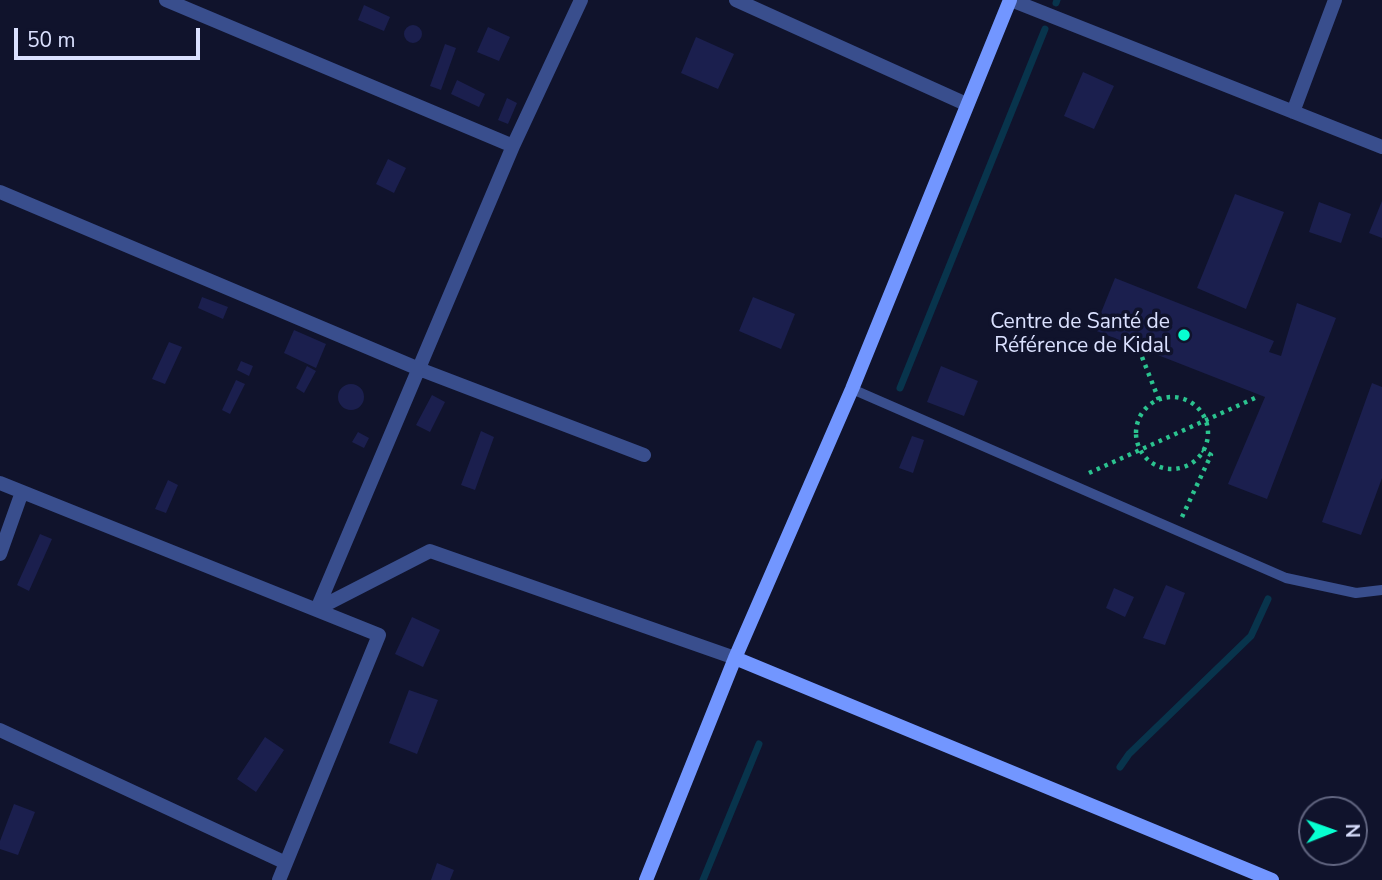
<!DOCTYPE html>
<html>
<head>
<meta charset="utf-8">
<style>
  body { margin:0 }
  #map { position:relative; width:1382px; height:880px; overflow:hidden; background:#10132c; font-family:"Nunito Sans",sans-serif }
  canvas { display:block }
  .north { position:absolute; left:1298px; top:796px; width:70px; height:70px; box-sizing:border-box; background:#10132c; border:2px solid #616580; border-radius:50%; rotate:89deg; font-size:19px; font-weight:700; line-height:28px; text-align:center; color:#dbe1ff }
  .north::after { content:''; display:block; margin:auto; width:24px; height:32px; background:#07ffd1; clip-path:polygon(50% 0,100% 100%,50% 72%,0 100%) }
  .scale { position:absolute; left:14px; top:28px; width:186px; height:32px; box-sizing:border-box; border:4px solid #dbe1ff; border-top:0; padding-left:9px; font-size:21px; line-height:24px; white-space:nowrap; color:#dbe1ff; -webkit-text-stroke:5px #10132c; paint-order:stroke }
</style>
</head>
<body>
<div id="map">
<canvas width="1382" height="880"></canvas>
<div class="north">N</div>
<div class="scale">50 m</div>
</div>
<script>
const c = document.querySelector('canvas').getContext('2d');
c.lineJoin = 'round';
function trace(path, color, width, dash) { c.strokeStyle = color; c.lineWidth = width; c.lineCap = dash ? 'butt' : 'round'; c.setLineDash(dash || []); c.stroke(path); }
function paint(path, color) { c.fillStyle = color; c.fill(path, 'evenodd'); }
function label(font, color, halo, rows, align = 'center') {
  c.font = font + ' "Nunito Sans",sans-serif'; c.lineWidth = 7; c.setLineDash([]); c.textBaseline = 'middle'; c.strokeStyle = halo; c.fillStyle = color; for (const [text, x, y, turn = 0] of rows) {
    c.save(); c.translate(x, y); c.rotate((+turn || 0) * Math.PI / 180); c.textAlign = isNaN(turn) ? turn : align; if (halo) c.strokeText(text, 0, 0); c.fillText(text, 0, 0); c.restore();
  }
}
const stream = new Path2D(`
  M1056 3 1057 0
  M900 388 1045 29
  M1120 767 1129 754 1251 636 1268 599
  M703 880 759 744`);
const building = new Path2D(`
  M364 5 390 17 384 31 358 20Z
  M404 34a9 9 0 1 1 18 0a9 9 0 1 1-18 0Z
  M488 27 510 37 499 61 477 52Z
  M696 37 734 54 718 89 681 73Z
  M445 44 456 48 441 90 430 86Z
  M1083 72 1114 86 1094 129 1064 116Z
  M457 80 485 94 479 107 451 94Z
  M507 98 517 103 508 124 498 120Z
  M388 159 406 168 394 193 376 184Z
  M1235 194 1284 212 1246 309 1197 288Z
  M1382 201V238L1369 233Z
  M1319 202 1351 214 1341 243 1309 232Z
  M1115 278 1274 341 1269 352 1281 356 1297 303 1336 318 1267 499 1228 484 1265 397 1094 330Z
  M202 297 228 307 223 319 198 308Z
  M753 297 795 314 781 349 739 331Z
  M294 330 326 344 316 368 284 353Z
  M169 342 182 347 165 384 152 379Z
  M241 361 253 366 249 376 237 370Z
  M307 366 316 371 304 393 296 388Z
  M941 366 978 381 964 416 927 402Z
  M236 380 245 384 230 414 222 410Z
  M1372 383 1382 387V478L1361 535 1322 522Z
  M338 397a13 13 0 1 1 26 0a13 13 0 1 1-26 0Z
  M432 395 445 402 430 432 416 425Z
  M481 431 494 437 475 490 461 485Z
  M358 432 369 438 364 448 352 442Z
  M912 436 924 440 913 473 899 468Z
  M168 480 178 485 166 513 155 509Z
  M40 534 52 539 29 591 17 585Z
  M1166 585 1185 593 1165 645 1143 638Z
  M1114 588 1134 597 1125 617 1106 608Z
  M412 617 440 630 423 667 395 654Z
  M409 690 438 700 417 754 389 743Z
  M265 737 284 750 256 792 237 779Z
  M14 804 35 812 18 855 0 849V841Z
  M437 863 454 870 450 880H431Z`);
const path = new Path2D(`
  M1142 357 1159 400
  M1136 433a36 36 0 1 1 72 0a36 36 0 1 1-72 0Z
  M1089 473 1255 398
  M1182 517 1211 455 1202 450`);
const lane = new Path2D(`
  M852 389 1286 578 1356 593 1382 590`);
const street = new Path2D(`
  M166 0 513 146
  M736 0 966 104
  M1011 0 1382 147
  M1293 112 1335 0
  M0 192 419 369 644 455
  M0 483 379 635 279 880
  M0 554 22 492
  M317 609 513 146 581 0
  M317 609 430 551 735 658
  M0 730 286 863`);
const secondary = new Path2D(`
  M735 658 1272 880
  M646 880 735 658 852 389 1010 0`);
const markers = [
  [1184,335,7,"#07ffd1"]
];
const poiNames = [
  ["Centre de Santé de",1170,323],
  ["Référence de Kidal",1170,347]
];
trace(stream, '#08344c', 7);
paint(building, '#1b1f4e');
trace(path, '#2bc38f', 4.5, [3.5, 5]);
trace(lane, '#394e8d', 10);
trace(street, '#394e8d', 14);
trace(secondary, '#7296ff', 14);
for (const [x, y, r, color] of markers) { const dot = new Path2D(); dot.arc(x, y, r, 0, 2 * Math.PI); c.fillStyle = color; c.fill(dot); trace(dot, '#10132c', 2.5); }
label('21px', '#dbe1ff', '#10132c', poiNames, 'right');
</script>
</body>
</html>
